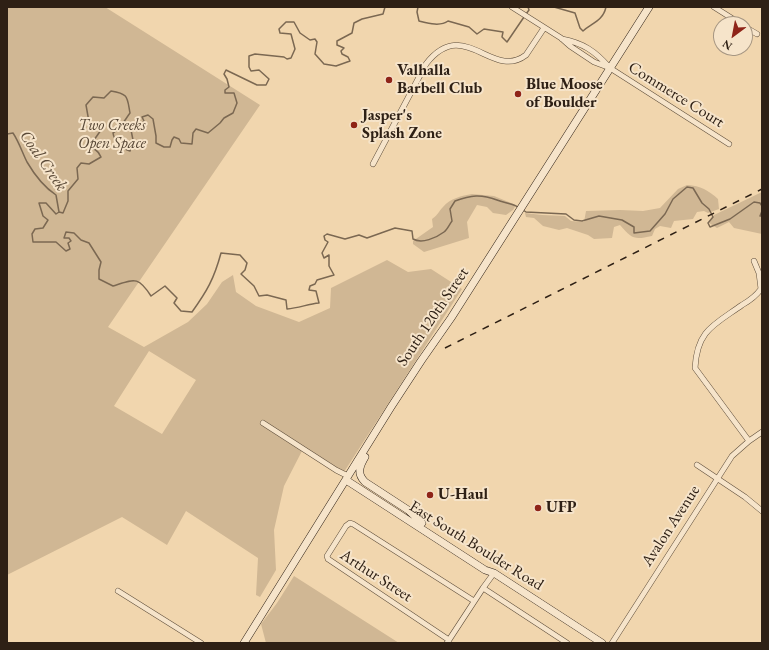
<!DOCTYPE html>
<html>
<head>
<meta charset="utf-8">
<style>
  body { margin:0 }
  #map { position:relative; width:769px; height:650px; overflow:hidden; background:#f1d6ae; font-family:"EB Garamond",serif }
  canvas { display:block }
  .frame { position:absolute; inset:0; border:8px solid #2e2015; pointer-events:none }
  .north { position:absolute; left:713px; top:16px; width:40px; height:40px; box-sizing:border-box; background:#f6e4ca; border:1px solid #a69682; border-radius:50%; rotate:212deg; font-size:11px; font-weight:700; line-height:16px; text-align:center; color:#2e2015 }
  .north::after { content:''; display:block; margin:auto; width:14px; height:18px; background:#8f2418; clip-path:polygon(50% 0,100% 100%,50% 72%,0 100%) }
</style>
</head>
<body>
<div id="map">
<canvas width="769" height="650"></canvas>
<div class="frame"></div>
<div class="north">N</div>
</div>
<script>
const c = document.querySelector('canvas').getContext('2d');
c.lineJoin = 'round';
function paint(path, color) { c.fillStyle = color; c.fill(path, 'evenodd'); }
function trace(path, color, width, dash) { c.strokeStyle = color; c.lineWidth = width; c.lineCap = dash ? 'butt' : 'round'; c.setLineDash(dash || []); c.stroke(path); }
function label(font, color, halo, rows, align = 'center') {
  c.font = font + ' "EB Garamond",serif'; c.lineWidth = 4; c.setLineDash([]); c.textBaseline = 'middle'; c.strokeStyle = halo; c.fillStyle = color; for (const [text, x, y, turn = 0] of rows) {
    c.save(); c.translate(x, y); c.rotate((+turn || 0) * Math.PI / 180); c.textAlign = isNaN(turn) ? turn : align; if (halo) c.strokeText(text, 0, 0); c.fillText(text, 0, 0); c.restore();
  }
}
const green = new Path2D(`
  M7 7H105L260 105 108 327 144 347 188 322 207 304 222 282 233 275 236 292 256 306 299 322 330 308 331 288 387 260 408 272 431 269 462 289 344 472 304 447 284 486 274 530 276 570 260 597 256 595 258 558 186 511 167 545 122 517 7 575ZM149 351 196 380 162 434 114 406Z
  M687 185C701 186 708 190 718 199L719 209 708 213 704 211 697 212 693 219 674 221 671 228 660 226 655 229 652 236C634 240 632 239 620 225L614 227 612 238 594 239 588 235 567 228 559 230 543 226 534 218 526 217 525 213 542 215 565 216 571 221 584 222 586 211 620 210 643 211 660 208 678 189Z
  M762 192V234L734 228 729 222 717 228 709 223 714 215Z
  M472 194 494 196 516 205 513 210 506 215 493 213 487 207 477 205 467 222 469 238 424 252 413 244V241L433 227 432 219C439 214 438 212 443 207 450 198 462 196 472 194Z
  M294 576 399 643H266L261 624 277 603Z`);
const stream = new Path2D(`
  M418 7 417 12 419 21C427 23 440 27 448 21L469 27 477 34 484 29 503 32 502 37 507 42 524 17
  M554 7 575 13 580 28 583 31C592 23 603 21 606 7
  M526 14 529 10 528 7
  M7 134 13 133C19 142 22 152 27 162 34 174 44 187 56 195L59 212 56 214 46 203H39L43 216 48 220 43 228 35 229 32 234 33 242H56L66 251 70 249 68 243 71 241 69 238H64L66 232 74 233 81 240 89 243 101 262 99 270V279L113 286C135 279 138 276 151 296L165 286 177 298 174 303 181 311 192 312C207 291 214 279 221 253L240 255 247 263 245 270 241 274 254 286 259 296 267 295 286 300 287 309C299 308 308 304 319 303L316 291 309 290 310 286 315 284 317 280 334 275 329 266V255L324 258 322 253 328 242 325 240 324 236 327 234 345 239 359 235 367 238 395 228 412 231 413 239C422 244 436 238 444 232 447 230 449 225 452 221L450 209 455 201C471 195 481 194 497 200 504 203 511 203 518 207
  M523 210 526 212 566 214 574 220 582 221 599 216 622 220 634 227V233L650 231 665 214 673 199 687 187 693 188 702 203 709 209 713 217 708 223 710 227 730 219 754 202 760 203 762 206
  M762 211 760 216H762
  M59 212 63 213 68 201V191L78 179 77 168 81 163 89 164 101 157C98 150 94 148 86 147V145L89 141 94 140 101 130 96 125 89 122 86 105 93 97 104 98 111 91C129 94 127 97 130 113 124 121 121 128 113 133 114 141 123 149 130 151L133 140 131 130 136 124 141 125 144 121 142 117 148 115 153 119 156 136V143L164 147H170L172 140 174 137 179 139 181 143 192 144 193 133 196 129 208 133 220 123 224 118 233 113 237 103 234 93H225V90L229 87 227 79 224 74 226 70 257 85H266L269 79 259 70 251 71 249 67V56L255 54 284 57 287 59 291 58 295 49 291 34 280 33 279 29 286 22H294L300 33 310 40 315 39 317 42 315 54 324 64 336 66 350 61 348 57 342 54 341 51 344 48 337 45V41L352 33 354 23 362 19 383 14 385 7`);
const minor = new Path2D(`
  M512 7 561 38 570 46 594 62 610 68 729 144
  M714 7 741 24
  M745 27 757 34
  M562 39C583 43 595 51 609 67
  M373 164 426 64C464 15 492 81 526 55L544 28
  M263 423 336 470 348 476
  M749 441 695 368C697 330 714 325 742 305 749 301 756 296 761 289L759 273 754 261
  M697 465 745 497 762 511
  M483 588 567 643
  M118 591 201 643
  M449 640 328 559 327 556 346 526 350 523 353 524 474 601
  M447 643 483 588 494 573
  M612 643 732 456 749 441 762 432`);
const secondary = new Path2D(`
  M365 457C359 467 357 474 365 482L408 510 422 523
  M346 480 485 570 494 573 602 643
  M244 643 391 407 421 361 451 318 649 7`);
const rail = new Path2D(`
  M445 348 762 189`);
const markers = [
  [389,80,4,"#8f2418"],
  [518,94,4,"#8f2418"],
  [354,125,4,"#8f2418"],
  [430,495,4,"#8f2418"],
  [538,508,4,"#8f2418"]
];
const poiNames = [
  ["Valhalla",397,71],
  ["Barbell Club",397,89],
  ["Blue Moose",526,85],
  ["of Boulder",526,103],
  ["Jasper's",362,116],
  ["Splash Zone",362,134],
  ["U-Haul",438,495],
  ["UFP",546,508]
];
const streetNames = [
  ["Commerce Court",676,95,32],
  ["South 120th Street",433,317,-56],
  ["Avalon Avenue",671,526,-57],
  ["East South Boulder Road",476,546,32],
  ["Arthur Street",376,576,33]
];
const parkNames = [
  ["Two Creeks",112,126],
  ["Open Space",112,144]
];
const waterNames = [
  ["Coal Creek",43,161,55]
];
paint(green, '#d0b794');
trace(stream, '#7b6852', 1.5);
trace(minor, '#5f4e3b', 6);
trace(secondary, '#2e2015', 8);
trace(minor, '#f6e4ca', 5);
trace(secondary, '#f6e4ca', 7);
trace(rail, '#2e2015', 1.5, [7, 7]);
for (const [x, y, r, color] of markers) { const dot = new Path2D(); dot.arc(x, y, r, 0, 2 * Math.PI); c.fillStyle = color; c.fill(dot); trace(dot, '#f6e4ca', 1.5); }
label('bold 16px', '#2e2015', '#f6e4ca', poiNames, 'left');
label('16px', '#2e2015', '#f6e4ca', streetNames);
label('italic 16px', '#564635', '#f6e4ca', parkNames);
label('italic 17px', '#5b4a38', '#f6e4ca', waterNames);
</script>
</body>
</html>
